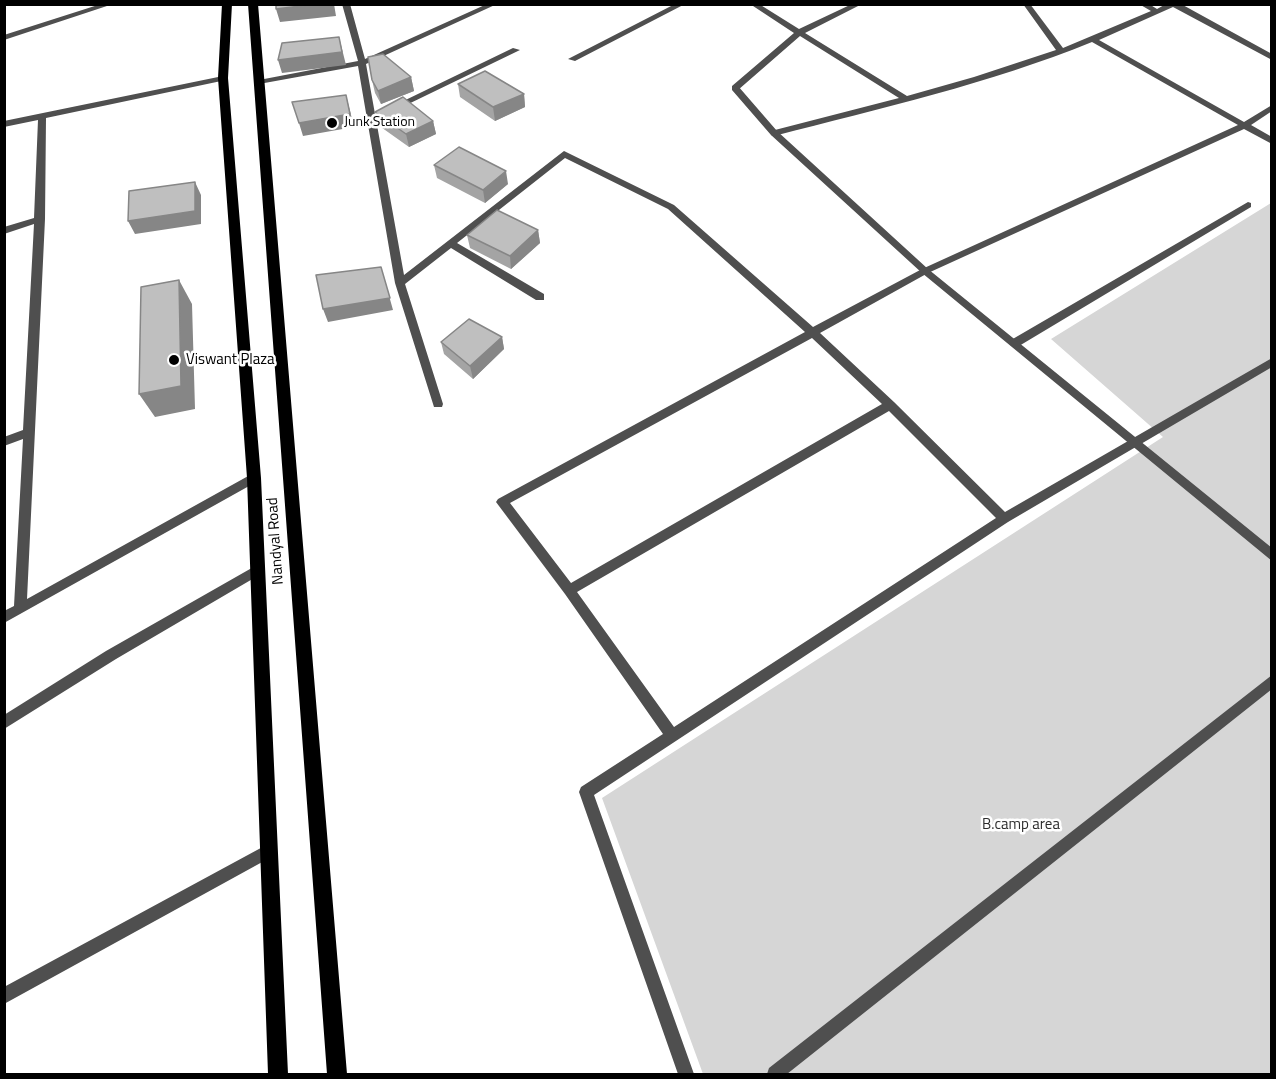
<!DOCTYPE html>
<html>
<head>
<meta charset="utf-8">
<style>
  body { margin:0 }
  #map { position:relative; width:1276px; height:1079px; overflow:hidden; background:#fff; font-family:"Titillium Web",sans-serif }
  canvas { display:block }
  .frame { position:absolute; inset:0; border:6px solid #000; pointer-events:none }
</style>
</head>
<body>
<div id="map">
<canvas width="1276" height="1079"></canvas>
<div class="frame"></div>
</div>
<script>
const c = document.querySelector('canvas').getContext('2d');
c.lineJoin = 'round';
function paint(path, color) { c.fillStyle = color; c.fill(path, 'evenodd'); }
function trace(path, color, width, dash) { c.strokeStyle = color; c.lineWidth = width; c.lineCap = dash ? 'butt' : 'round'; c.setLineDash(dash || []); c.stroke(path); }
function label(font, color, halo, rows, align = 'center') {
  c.font = font + ' "Titillium Web",sans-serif'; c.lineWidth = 5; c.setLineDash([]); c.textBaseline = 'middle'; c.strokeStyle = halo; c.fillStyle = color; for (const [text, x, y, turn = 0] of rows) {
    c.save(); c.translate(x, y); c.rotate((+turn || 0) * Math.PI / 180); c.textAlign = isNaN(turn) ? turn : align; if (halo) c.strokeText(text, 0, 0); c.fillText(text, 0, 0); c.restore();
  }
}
const green = new Path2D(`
  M1271 203V1074H703L602 798 1163 437 1051 339Z`);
const minor = new Path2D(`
  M101 4H113L4 40V35Z
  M342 4H350L365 59 487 4H497L366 64 404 275 564 151 674 205 813 327 922 269 1238 125 1092 42C989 84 881 108 774 136L771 135V131L899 98 800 36 738 90H732V86L794 33 750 4H759L799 29 852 4H862L805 33 907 96 974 77 1056 50 1023 4H1030L1063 48 1151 11 1139 4H1149L1157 9 1166 4H1181L1272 54V60L1173 7 1099 40 1244 122 1272 105V111L1251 125 1272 137V144L1244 129 928 273 820 333 894 402 1005 512 1272 358V367L1008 522 594 795 694 1074H678L579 792 581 787 663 734 565 594 496 502 498 499 805 332 668 209 565 158 457 243 544 294V300H536L451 248 405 284 443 404 442 407H434L395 283 358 66 259 84 255 82 259 80 358 61ZM812 338 882 404 571 583 510 503ZM889 411 996 518 674 727 577 592Z
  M675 4H685L575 61 568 59Z
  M513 48 520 50 398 109 391 107Z
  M223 76H226V80L46 118 45 219 27 599 250 475H258L260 478 258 481 4 623V611L14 606 23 439 4 446V437L23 430 34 224 4 234V227L34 218 38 120 4 127V121Z
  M1248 202 1251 203V207L1019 346H1011L1010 343 1011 340Z
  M257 565 261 566 263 570 261 574 116 659 4 729V715L106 651Z
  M1272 675V689L787 1074H767L769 1068Z
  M270 843 275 845 277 850 275 855 4 1004V987Z`);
const tertiary = new Path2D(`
  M732 86H738L777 131 928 269 1272 548V561L922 273 771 135 732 90Z`);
const primary = new Path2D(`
  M222 4H232L228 78 261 478 288 1074H268L247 478 218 78Z
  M248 4H258L347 1074H327Z`);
const wall = new Path2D(`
  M411 77 414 91 381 104 375 93 372 80Z
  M458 84 524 94 525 107 495 121 460 97Z
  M375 112 433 121 436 134 409 147 378 125Z
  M434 165 508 184 485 203 437 178Z
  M538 230 540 243 511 269 470 248 467 235Z
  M502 337 504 349 473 379 444 354 441 342Z`);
const shadedWall = new Path2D(`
  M316 4H334L336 16 280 22 276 9Z
  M339 37 346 65 282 73 278 60Z
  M411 77 414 91 381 104 378 91Z
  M524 94 525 107 495 121 493 107Z
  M346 95 354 127 303 136 299 123Z
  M433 121 436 134 409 147 406 134Z
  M506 171 508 184 485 203 483 190Z
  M195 182 201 195V224L135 234 128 221Z
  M538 230 540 243 511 269 510 256Z
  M381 267 393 310 328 322 323 309Z
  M179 280 192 304 195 409 155 417 139 394Z
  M502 337 504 349 473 379 470 366Z`);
const building = new Path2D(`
  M276 4H316L276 9Z
  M339 37 342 52 278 60 282 43Z
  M383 54 411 77 378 91 372 80 368 57Z
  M485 71 524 94 493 107 458 84Z
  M346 95 350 114 299 123 292 102Z
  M403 97 433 121 406 134 375 112Z
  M459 147 506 171 483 190 434 165Z
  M195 182V211L128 221 129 191Z
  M497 210 538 230 510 256 467 235Z
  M381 267 390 298 323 309 316 275Z
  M179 280 181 386 139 394 141 287Z
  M469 319 502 337 470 366 441 342Z`);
const markers = [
  [332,123,6,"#000"],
  [174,360,6,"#000"]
];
const farPoinames = [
  ["Junk Station",344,123]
];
const poiNames = [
  ["Viswant Plaza",186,360]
];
const streetNames = [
  ["Nandyal Road",276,541,-94]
];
const parkNames = [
  ["B.camp area",1021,825]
];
paint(green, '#d6d6d6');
paint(minor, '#4f4f4f');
paint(tertiary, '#4f4f4f');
paint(primary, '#000');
paint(wall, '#a4a4a4');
paint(shadedWall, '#868686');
paint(building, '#bfbfbf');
trace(building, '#868686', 1.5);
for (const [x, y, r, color] of markers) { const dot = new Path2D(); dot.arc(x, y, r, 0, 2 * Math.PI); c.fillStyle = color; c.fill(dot); trace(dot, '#fff', 2); }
label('14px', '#000', '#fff', farPoinames, 'left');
label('15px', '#000', '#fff', poiNames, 'left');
label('15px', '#000', '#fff', streetNames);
label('15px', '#2d2d2d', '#fff', parkNames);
</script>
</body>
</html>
